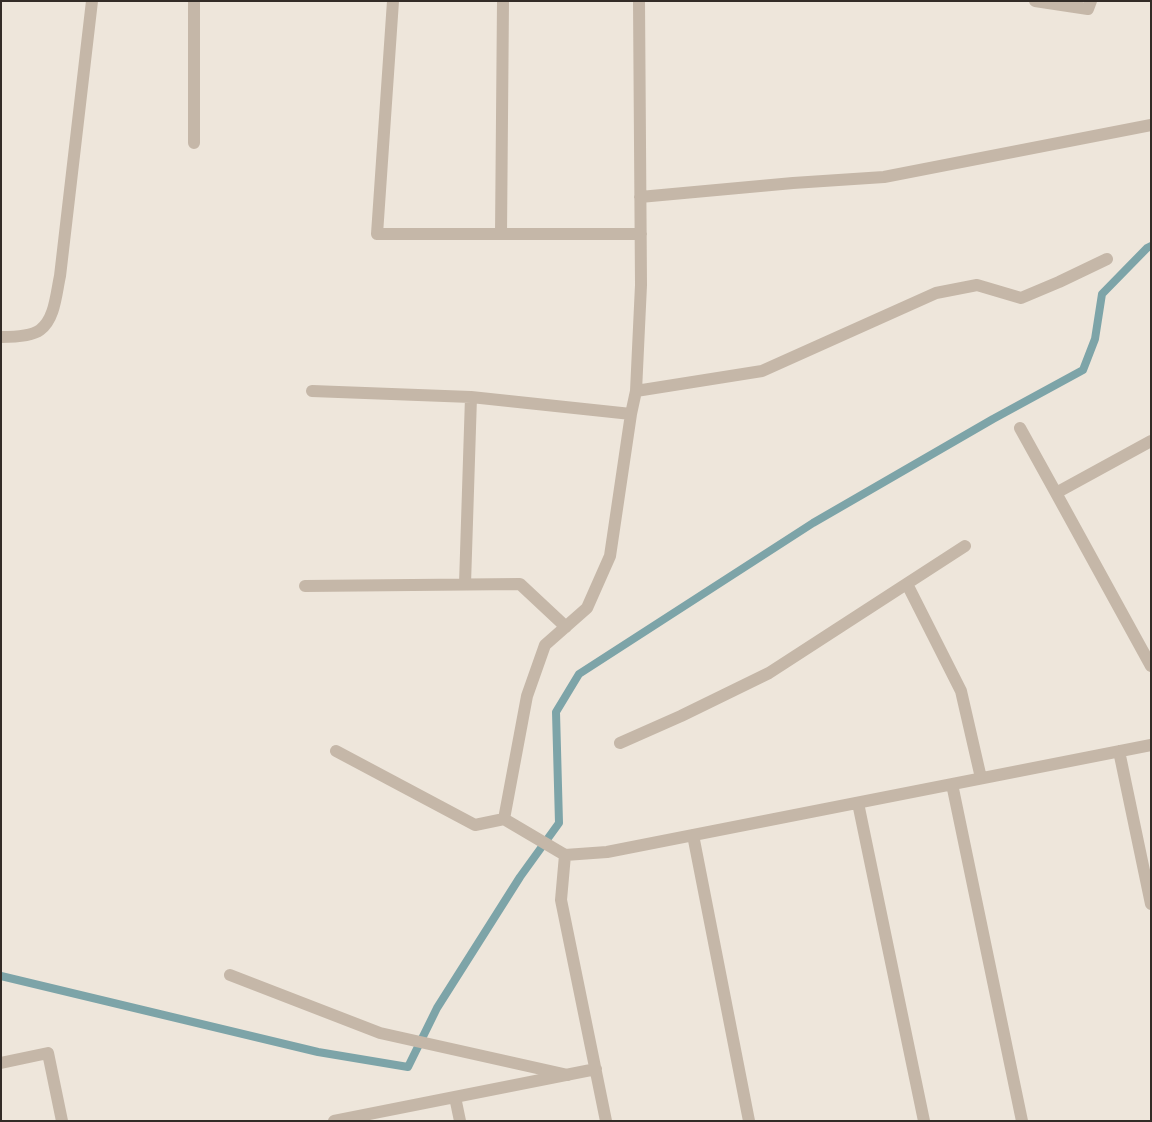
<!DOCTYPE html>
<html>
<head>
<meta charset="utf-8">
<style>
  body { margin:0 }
  #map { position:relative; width:1152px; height:1122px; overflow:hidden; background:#eee6db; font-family:Rubik,sans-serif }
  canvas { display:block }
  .frame { position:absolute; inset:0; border:2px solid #332c27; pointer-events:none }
</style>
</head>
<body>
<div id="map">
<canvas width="1152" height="1122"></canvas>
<div class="frame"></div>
</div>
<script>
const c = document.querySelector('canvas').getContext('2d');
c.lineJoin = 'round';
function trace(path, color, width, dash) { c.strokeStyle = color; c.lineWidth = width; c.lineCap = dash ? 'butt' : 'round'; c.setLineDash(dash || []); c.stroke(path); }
const stream = new Path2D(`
  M1 976 318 1052 408 1067 437 1008 520 877 559 823 556 712 579 674 813 523 993 419 1083 370 1095 339 1102 294 1147 248 1151 246`);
const minor = new Path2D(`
  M393 1 377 234H641
  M639 1 641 285 636 391 631 414 610 556 587 608 545 645 527 696 504 819 565 855 607 852 1151 745
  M1035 1 1088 9 1091 1
  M194 143V1
  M640 197 793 183 884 177 1151 125
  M501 234 503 1
  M1 337C11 337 32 336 40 330 55 319 56 294 60 276L92 1
  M312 391 471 397 465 584
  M636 391 762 371 936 293 977 285 1021 298 1059 282 1107 259
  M471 397 631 414
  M1020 428 1056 493 1151 666
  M1056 493 1151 441
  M907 584 961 691 981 778
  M305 586 520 584 566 627
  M620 743 681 716 769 673 965 546
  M336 751 475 825 504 819
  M1119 751 1151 904
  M952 784 1022 1121
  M858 803 924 1121
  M693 835 749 1121
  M565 855 561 900 606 1121
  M230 975 380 1033 568 1075
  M1 1063 48 1053 62 1121
  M455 1097 460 1121
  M334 1121 596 1069`);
trace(stream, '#7da4a8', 8);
trace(minor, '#c5b7a8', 12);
</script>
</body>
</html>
